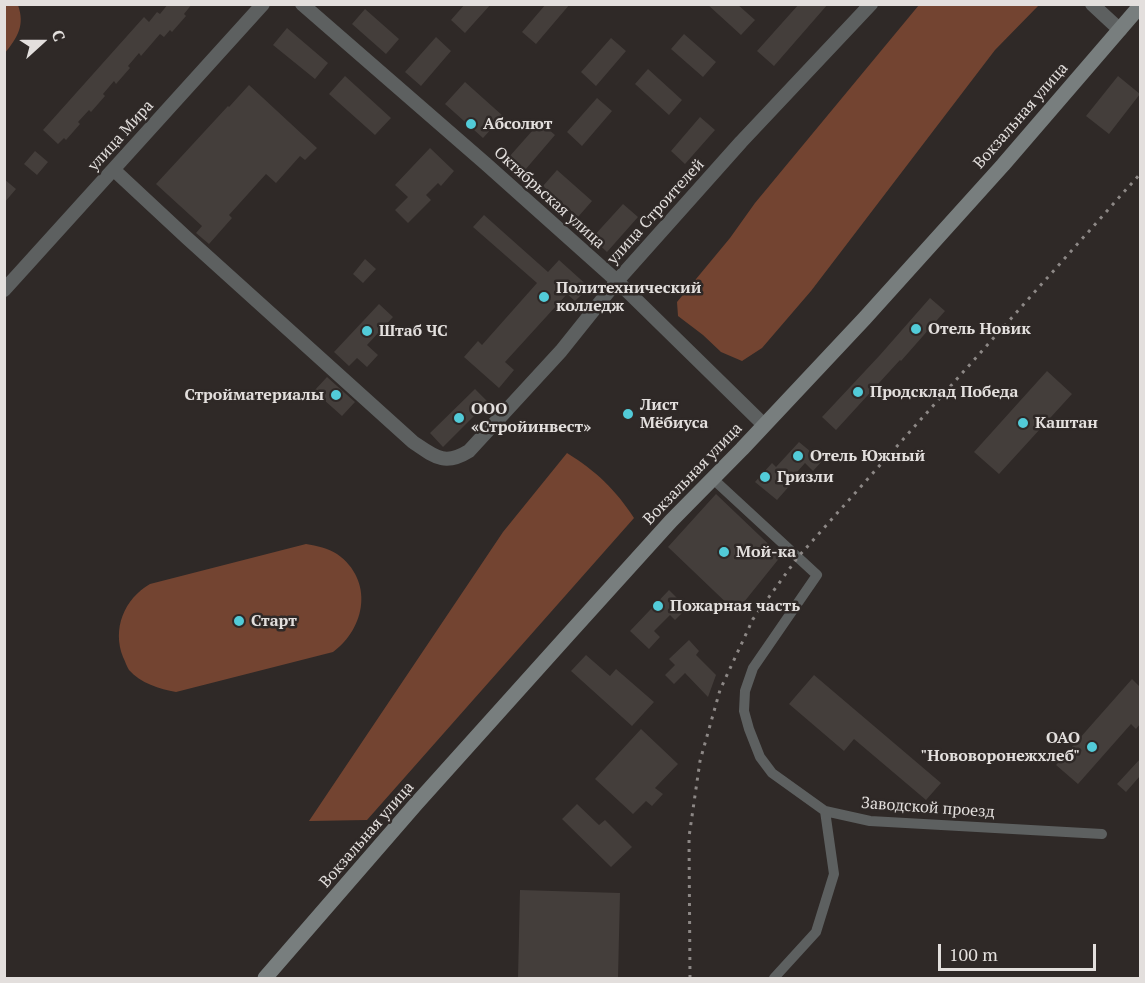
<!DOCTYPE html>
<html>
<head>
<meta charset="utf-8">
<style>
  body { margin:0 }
  #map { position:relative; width:1145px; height:983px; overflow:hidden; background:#2f2927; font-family:"PT Serif",serif }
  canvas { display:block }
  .frame { position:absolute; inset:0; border:6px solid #e3dfdd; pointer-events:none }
  .north { position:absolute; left:12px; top:12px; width:60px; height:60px; -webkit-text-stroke:4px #2f2927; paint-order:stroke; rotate:69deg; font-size:16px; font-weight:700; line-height:24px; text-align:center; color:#e3dfdd }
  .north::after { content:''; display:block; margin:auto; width:21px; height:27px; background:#e3dfdd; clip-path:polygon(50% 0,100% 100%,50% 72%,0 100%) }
  .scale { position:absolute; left:938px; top:944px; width:158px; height:27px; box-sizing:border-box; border:3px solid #e3dfdd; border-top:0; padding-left:8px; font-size:18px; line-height:21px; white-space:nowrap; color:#e3dfdd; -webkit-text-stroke:4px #2f2927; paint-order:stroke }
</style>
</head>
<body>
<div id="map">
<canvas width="1145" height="983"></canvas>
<div class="frame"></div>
<div class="north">С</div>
<div class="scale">100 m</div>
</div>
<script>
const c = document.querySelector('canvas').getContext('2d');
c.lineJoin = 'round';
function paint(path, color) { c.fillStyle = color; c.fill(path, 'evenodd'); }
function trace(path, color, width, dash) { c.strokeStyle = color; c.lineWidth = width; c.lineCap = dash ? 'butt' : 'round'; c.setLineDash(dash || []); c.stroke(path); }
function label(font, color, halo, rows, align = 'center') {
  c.font = font + ' "PT Serif",serif'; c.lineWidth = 5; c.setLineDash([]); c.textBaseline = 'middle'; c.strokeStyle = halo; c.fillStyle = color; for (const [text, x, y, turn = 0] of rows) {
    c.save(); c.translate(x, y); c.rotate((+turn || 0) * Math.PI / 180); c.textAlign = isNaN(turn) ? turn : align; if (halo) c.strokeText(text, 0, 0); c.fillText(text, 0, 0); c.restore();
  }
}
const green = new Path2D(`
  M5 4 18 5C25 25 18 37 5 53Z
  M919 5H1039L995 50 811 291 762 348 742 361 721 352 703 335 678 316 677 302 730 238 755 203Z
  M567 453C596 471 616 490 634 518L367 820 309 821 503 532Z
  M306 544C317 546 328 548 337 554 374 580 366 628 333 652L176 692C160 689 140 683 129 670 127 667 125 661 123 657 112 629 124 599 150 584Z`);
const building = new Path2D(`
  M168 4H192L184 14 186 16 172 32 170 30 164 37 160 34 141 56 139 53 128 66 130 68 116 84 114 81 103 94 105 96 91 112 89 110 78 122 80 124 66 140 64 138 58 144 43 130 144 17 149 22 157 12 160 14Z
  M465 4H491L465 33 451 20Z
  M546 4H570L536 44 522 32Z
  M707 4H737L755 20 741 35Z
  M799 4H828L774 66 757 51Z
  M365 9 399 39 386 54 352 24Z
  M287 28 328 63 315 79 273 45Z
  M684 34 716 62 703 77 671 49Z
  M436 37 451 51 421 86 405 72Z
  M611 38 626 51 596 86 581 72Z
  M648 69 682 100 669 115 635 84Z
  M345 76 391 118 375 135 329 94Z
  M1118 76 1140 94 1109 134 1086 116Z
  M465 82 503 116 483 138 445 104Z
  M249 85 317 148 305 160 300 156 276 183 266 174 229 215 232 218 209 244 196 233 202 226 156 184 228 106 229 107Z
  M597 98 612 111 582 146 567 132Z
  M700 117 715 130 685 164 671 151Z
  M540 122 555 135 525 170 509 157Z
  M430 148 454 171 441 186 438 183 426 195 431 200 408 223 395 210 408 197 395 185Z
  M35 151 48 162 37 175 24 164Z
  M557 170 592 201 578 217 543 186Z
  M4 179 16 189 4 203Z
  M623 204 638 217 607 252 592 238Z
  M484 215 548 272 559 260 589 287 575 301 567 294 505 362 514 370 499 388 464 357 478 341 482 345 537 283 473 227Z
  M365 259 376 269 363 283 353 274Z
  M930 298 945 311 901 361 900 360 836 430 822 417 880 355Z
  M379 304 393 317 367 345 378 355 367 367 357 358 349 366 334 352Z
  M1047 371 1072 394 999 474 974 452Z
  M327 377 355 402 342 416 314 391Z
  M475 389 488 402 443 447 430 433Z
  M799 442 822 461 813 471 805 463 790 480 792 483 777 500 755 482 772 463 776 467Z
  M716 494 781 556 736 612 668 547Z
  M669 590 687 608 675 620 670 615 654 631 660 637 649 649 630 631Z
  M689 640 699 651 696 655 716 675 708 697 685 673 674 684 665 675 675 665 669 659Z
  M586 655 610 676 616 669 654 702 632 726 571 671Z
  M814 675 941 783 926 800 854 739 844 751 789 704Z
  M1132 679 1140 687V724L1136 729 1131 724 1078 784 1056 765Z
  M641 729 678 764 655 788 663 794 652 806 646 801 633 814 595 779Z
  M1140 759V776L1126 792 1117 784Z
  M577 804 599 825 605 820 632 847 611 867 562 819Z
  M520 890 620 893 618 978H518Z`);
const minor = new Path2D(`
  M712 478 817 575 753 668 745 691 744 711 749 729 760 757 772 773 825 811 870 821 1102 834
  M774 978 816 932 834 874 825 811`);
const tertiary = new Path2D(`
  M302 4 486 164 617 281 764 425
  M1092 4 1120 30
  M114 170 187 238 413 442C435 457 445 466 469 451L561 351 617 281 741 142 871 4
  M4 290 263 4`);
const secondary = new Path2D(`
  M265 978 416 804 567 636 671 521 742 449 865 318 1003 165 1140 6`);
const rail = new Path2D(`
  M690 978 689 837 700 761 720 690 753 619 798 557 1140 174`);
const markers = [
  [471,124,6,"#52cbd8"],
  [544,297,6,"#52cbd8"],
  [916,329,6,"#52cbd8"],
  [367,331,6,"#52cbd8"],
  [858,392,6,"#52cbd8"],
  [336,395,6,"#52cbd8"],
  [628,414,6,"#52cbd8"],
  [459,418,6,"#52cbd8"],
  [1023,423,6,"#52cbd8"],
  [798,456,6,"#52cbd8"],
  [765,477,6,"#52cbd8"],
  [724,552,6,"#52cbd8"],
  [658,606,6,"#52cbd8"],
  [239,621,6,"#52cbd8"],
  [1092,747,6,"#52cbd8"]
];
const streetNames = [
  ["Вокзальная улица",1021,116,-49],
  ["улица Мира",121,136,-48],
  ["Октябрьская улица",549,198,42],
  ["улица Строителей",656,212,-48],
  ["Вокзальная улица",693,474,-46],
  ["Заводской проезд",928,808,4],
  ["Вокзальная улица",367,835,-49]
];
const poiNames = [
  ["Абсолют",483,124],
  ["Политехнический",556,288],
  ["колледж",556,306],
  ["Отель Новик",928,329],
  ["Штаб ЧС",379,331],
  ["Продсклад Победа",870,392],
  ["Стройматериалы",324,395,"right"],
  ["Лист",640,405],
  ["Мёбиуса",640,423],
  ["ООО",471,409],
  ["«Стройинвест»",471,427],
  ["Каштан",1035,423],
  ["Отель Южный",810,456],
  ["Гризли",777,477],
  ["Мой-ка",736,552],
  ["Пожарная часть",670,606],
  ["Старт",251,621],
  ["ОАО",1080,738,"right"],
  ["\"Нововоронежхлеб\"",1080,756,"right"]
];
paint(green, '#734431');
paint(building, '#443e3b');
trace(minor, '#5d6060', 10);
trace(tertiary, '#5d6060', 14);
trace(secondary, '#787e7e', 15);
trace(rail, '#8d8886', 3, [3, 6]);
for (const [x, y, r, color] of markers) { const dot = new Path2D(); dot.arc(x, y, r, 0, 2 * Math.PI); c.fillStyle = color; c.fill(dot); trace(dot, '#2f2927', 2); }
label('16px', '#e3dfdd', '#2f2927', streetNames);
label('bold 16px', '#e3dfdd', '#2f2927', poiNames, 'left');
</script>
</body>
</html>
